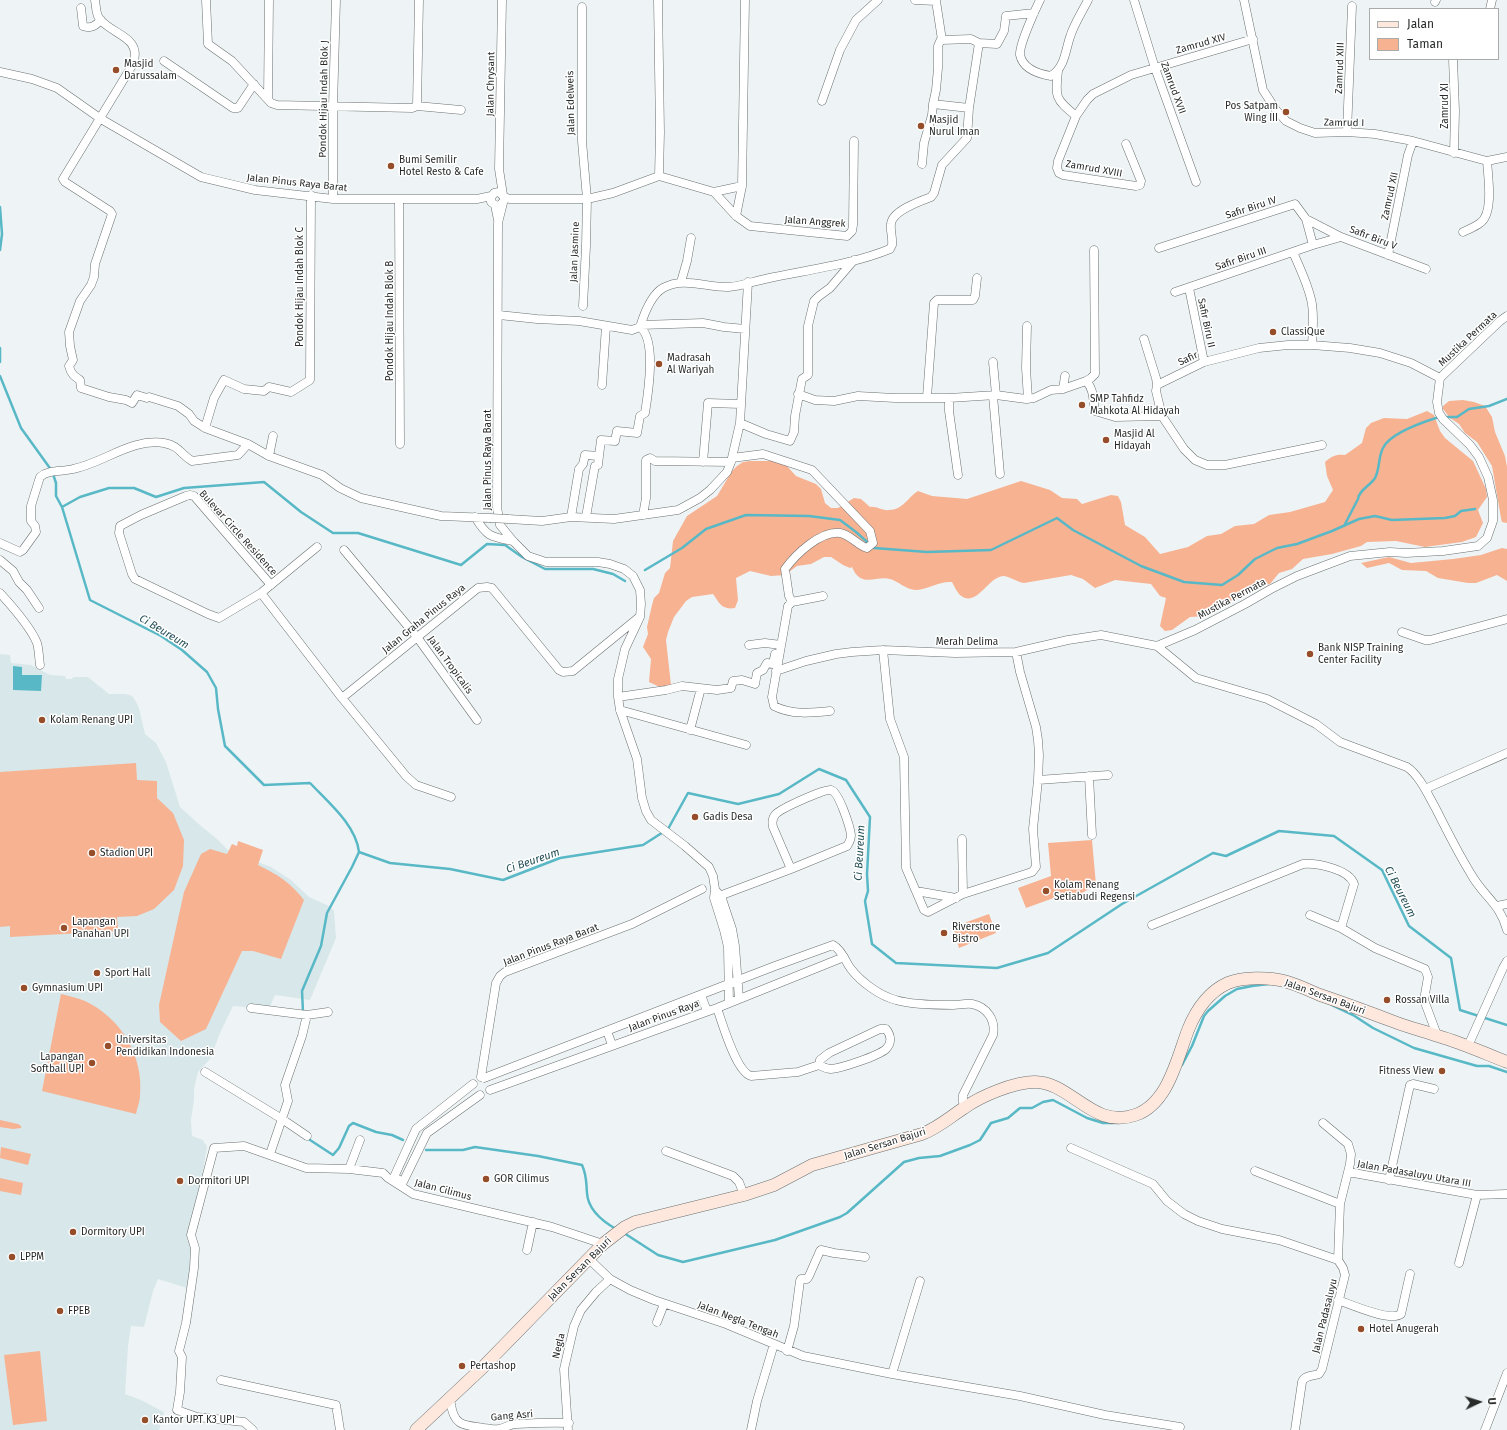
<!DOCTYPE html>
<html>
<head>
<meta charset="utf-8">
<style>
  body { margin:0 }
  #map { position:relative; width:1507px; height:1430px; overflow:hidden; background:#eef4f5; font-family:"Fira Sans",sans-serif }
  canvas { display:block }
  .legend { position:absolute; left:1369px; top:8px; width:130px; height:52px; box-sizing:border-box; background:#fff; border:1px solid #a9aaaa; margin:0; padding:5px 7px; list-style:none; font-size:12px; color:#282a2a }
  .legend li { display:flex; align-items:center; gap:8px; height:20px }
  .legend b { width:20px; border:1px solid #a9aaaa }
  .north { position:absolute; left:1459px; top:1382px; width:40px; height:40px; -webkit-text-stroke:3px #fff; paint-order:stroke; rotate:86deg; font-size:11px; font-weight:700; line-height:16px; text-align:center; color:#282a2a }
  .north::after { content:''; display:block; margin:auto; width:14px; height:18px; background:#282a2a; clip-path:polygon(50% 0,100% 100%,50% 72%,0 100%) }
</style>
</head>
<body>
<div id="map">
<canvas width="1507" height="1430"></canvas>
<ul class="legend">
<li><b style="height:5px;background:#fee8de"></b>Jalan</li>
<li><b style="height:11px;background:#f7b292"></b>Taman</li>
</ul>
<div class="north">U</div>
</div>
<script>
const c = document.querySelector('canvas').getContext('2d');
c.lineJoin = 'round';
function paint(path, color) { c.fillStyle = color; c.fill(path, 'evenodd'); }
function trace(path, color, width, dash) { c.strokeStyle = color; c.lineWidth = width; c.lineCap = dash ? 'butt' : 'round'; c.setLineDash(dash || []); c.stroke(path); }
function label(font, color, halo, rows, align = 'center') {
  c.font = font + ' "Fira Sans",sans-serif'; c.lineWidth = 3; c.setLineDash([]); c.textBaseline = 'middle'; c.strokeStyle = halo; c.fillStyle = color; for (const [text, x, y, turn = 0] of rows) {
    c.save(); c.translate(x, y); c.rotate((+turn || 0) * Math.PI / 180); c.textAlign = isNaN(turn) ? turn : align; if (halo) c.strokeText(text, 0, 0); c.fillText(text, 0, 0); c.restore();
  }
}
const built = new Path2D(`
  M0 654 10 655 11 663 31 665 50 675 65 676 66 679H71L74 677H88L109 694H126L132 696 135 700 139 708 145 734 156 743 166 762 180 807 201 826 217 839 229 851 271 867 291 880 309 897 329 906 334 911 336 938 310 1000 275 995 269 1009 233 1006 220 1033 210 1059 198 1072 194 1089V1100L191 1120 192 1136 203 1140 207 1147 194 1221 195 1257 187 1288 158 1279 153 1291 144 1327 131 1326 128 1346 125 1394 141 1400 164 1412 159 1430H0Z`);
const green = new Path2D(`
  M1463 400 1474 402 1485 406 1492 417 1495 432 1505 456 1507 467V523L1502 522 1501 518 1492 466 1477 442 1465 433 1459 424 1450 418 1443 409V406L1449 401Z
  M1427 411 1434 415 1440 431 1445 438 1473 461 1486 489 1487 497 1478 510 1483 523 1476 537 1462 542 1425 547 1396 541 1367 542 1361 546 1332 554 1303 559 1292 569 1279 573 1270 584 1256 587 1245 596 1224 603 1205 616 1190 617 1172 630 1165 631 1160 626 1166 598 1160 596 1151 584 1115 580 1095 588 1083 579 1071 575 1024 583C1017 582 1009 576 1003 576 988 577 976 609 960 595 957 592 954 586 952 582 939 581 927 590 915 590 905 589 898 581 890 579 876 575 861 589 852 567L850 568 843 565 831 557H824L811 564 797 566 785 575 771 576 750 571 736 578 738 600 735 608C722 610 720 604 713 594L692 597 686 601 674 617 668 632 666 640 671 685 666 690 649 682 651 659 643 647 648 634 647 627 652 605 654 598 659 593 665 573 670 568 673 541 687 516 717 496 732 471 737 466 743 462 750 461H780L786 465 796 476 816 484 821 489 825 503 831 508H838L854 498 861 499 870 507C877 506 882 511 889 510 903 510 908 497 918 491L932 496 967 499 1021 481 1050 490 1062 498 1077 499 1082 504 1111 495 1118 496 1121 502 1125 525 1145 537 1160 554 1188 547 1207 536 1221 534 1235 526 1254 524 1269 515 1290 512 1325 502 1333 490 1327 476 1325 462C1332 456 1336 454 1345 455L1362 443 1366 428 1371 423 1384 418 1407 419Z
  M1502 548 1507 549V581L1497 575 1476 583H1468L1438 578 1426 571 1402 570 1389 563 1367 568 1361 563 1389 557 1411 563 1453 559 1481 555Z
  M136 763 137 780 157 781V798L173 813 184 840 183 866 174 890 154 909 137 916 117 917 118 931 10 937V926L0 927V772Z
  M1092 840 1096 885 1075 897 1073 894 1062 895 1026 908 1018 888 1051 876 1048 843Z
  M238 841 263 850 258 865C277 874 291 883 304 900L281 959 253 951H242L206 1029 181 1041 160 1022 159 1005 184 892 201 854 210 849 227 854 232 844 237 846Z
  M989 914 996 933 959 948 953 927Z
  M61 994C69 996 78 998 85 1001 121 1018 144 1056 140 1096 140 1102 137 1108 136 1114L42 1091Z
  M0 1120 18 1124 21 1126V1128L13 1129 0 1127Z
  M1 1147 31 1154 28 1165 0 1158Z
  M0 1178 23 1183 21 1195 0 1191Z
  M40 1351 47 1421 13 1425 4 1355Z`);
const water = new Path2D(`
  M13 666 22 667V675H42L41 691 13 690Z`);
const stream = new Path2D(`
  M0 207 2 234 0 250
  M0 348V362
  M0 376 21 428 52 471 56 483V496L62 507 80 497 109 488H134L156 497 184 488 264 482 301 512 333 533H358L461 565 487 544 505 545 522 557 545 569H593L613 574 625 581
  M1444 417H1457L1469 409 1489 406 1507 399
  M62 507 90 600 161 636 182 650 207 672 216 688 218 709 225 746 264 785 310 783C328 802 356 825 359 852L390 863 450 869 503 880 560 858 643 845 668 829 688 793 738 804 779 794 819 769 846 780 870 817 867 874 868 891 865 901 872 944 896 963 997 968 1048 953 1122 904 1213 853 1226 856 1279 831 1334 836 1382 870 1409 926 1451 958 1460 1010 1507 1025
  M1344 526 1358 499C1359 490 1370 486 1375 478 1380 469 1378 457 1383 448 1390 433 1423 422 1439 417
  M645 570 682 548 706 529 746 515 809 516 840 520 856 532 874 548 927 552 991 550 1057 518 1073 530 1141 566 1184 582 1222 585 1238 575 1255 559 1277 548 1297 544 1332 531 1359 519 1375 516 1392 520 1445 518 1455 516 1461 511 1475 509
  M1332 1005 1353 1015 1373 1028 1414 1048 1477 1066H1489L1507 1072
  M303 1012 302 991 321 946 327 913 352 867 359 852
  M1182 1065 1192 1046 1204 1016 1208 1011 1225 996 1237 989 1252 986 1269 984
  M307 1138 333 1155 339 1148 349 1126 353 1123 376 1132 392 1135 403 1140
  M426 1150H463L475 1147 538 1156 582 1165C587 1176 586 1182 587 1193 588 1210 602 1221 616 1229
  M624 1233 658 1255 683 1262 775 1240 840 1217 847 1213 904 1162 919 1158 940 1156 970 1145 980 1140 991 1123 1008 1118 1020 1108H1032L1043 1102 1053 1100 1087 1118 1103 1123H1113`);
const street = new Path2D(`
  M95 0C96 6 96 14 99 18 111 35 143 36 133 64L63 179 65 182 110 211 112 214 95 264 94 277 91 285 80 301 69 332 70 346 73 360 69 366C71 374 74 376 80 380L81 388 109 397 126 400 132 403 137 395 147 398 149 397 178 406 189 414 194 421 205 428 248 444 269 456 322 475 340 488 361 498 441 516 490 518
  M206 0 208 44 232 61 271 103 277 105 412 108 417 106 461 110
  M502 0 499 169 503 195
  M658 0 660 132 659 176
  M915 0 936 1 942 40 971 39 979 43 997 44 1004 31 1006 16 1034 13
  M1040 0C1035 10 1019 45 1020 55 1023 69 1039 74 1051 76 1065 67 1065 52 1070 37 1074 24 1082 12 1088 0
  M1134 0 1155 68 1196 182
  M1244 0 1263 90 1276 110 1286 121 1300 128 1315 133 1347 132 1375 134 1413 141 1487 161 1507 157
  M1435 2 1436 0
  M582 7V141L587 199 586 246 583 306
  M81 8 83 26C91 29 95 26 101 20
  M1490 9 1492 0
  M1453 59 1455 111 1454 153
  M164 61 233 108H238L254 84
  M1058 71C1055 97 1055 99 1076 116
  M0 72 32 79 57 88 101 119 201 177 255 190 333 199H477L491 196
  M268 99 269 0
  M822 101 840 50 856 20 878 0
  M933 104 969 108
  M417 106 419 0
  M1347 132 1352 6
  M1126 144 1141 181 1140 185 1136 186 1063 175 1059 173 1057 168 1058 161 1076 116 1087 100 1093 94 1131 75 1253 39
  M922 164 924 143 932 115 933 104 936 90 938 68V46L941 39
  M714 192 736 216 750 226 847 236 852 231 853 225 854 141
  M504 197 510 199H587L613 193 659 176 714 192 742 186
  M333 199V106L336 0
  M399 199 400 444
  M503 203 498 223 497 507 500 525 513 541 528 556 546 562H598L610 564 624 569 633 576 640 590 641 604 640 617 625 649 618 679V697L620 710 637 759 642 798 646 811 651 820 685 846 709 867 713 876 715 889 714 898 724 930 728 947 729 1003
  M495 205 499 206 504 201V197L499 192 494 193 491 198V202L495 205 498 220
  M736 216 742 186 745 0
  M1306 219 1313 245
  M1463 232C1469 229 1475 227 1480 223 1494 214 1488 176 1487 161
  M1159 248 1295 204 1306 219 1341 237
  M1293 252C1300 269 1309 286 1312 304 1314 318 1313 331 1312 345
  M1388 255 1408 155 1413 141
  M681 282 687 261 691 238
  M1189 288 1204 362
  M1175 292 1313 245 1341 237 1426 269
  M499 315 537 319 579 321 632 330 640 327C644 314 651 295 663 288 684 276 707 288 729 287 737 287 755 281 765 279 805 270 851 265 890 249L892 245C893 238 890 231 891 224 892 211 920 201 931 197L934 193 942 165 967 138 969 108 979 43
  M641 325 703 323 724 327 745 329
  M1027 326 1026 368 1028 399
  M1144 339 1156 378 1157 385 1156 391 1162 416 1184 449 1195 460 1207 465H1225L1322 445
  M993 362 996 395
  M1086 381C1094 389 1093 400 1095 411L1115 417 1162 416
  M602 385 606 326
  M1157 385 1204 362 1259 348 1288 345H1312L1350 348 1380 353 1411 363 1440 378
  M1063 389 1065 376
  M798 394 815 400 834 401 858 396 895 398H949L996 395 1026 399 1034 398 1051 390 1063 389 1086 381 1091 378 1095 374 1094 250
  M993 396 1000 474
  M927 397 934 303 937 300H973L975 296 977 278
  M949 398V411L958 475
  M740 423 748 282
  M205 428 214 398 224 380 244 389 264 391 269 387 291 392 310 380 311 195
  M269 456 273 436
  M732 458 763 454 812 470 870 531 873 543 867 548C857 545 851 535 840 533 820 531 796 554 785 569L789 596 792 602
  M703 462 708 403 741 404
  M643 515 646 498V460L650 458 655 461 731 462
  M475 517C487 537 491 537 513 541
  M571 517 579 469 583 464 585 455 599 456 601 440 615 441 617 431 637 433 640 416 645 413C648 394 657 340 640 327
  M586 517 594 471 595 466 598 465 599 456
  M508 519 542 521 571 517 614 519 678 510 700 498 710 490 727 472 731 462 740 423 766 434 790 441 794 432 795 416 802 379 808 375V326L814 301 819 296 830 288 854 260
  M0 543 20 552 23 550 36 532 35 526 31 521V506L40 477C49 469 62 472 73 469 104 463 131 438 164 443 180 446 180 454 192 461L238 455 248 444
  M344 550 417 637 477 720
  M0 560 13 571 19 582 27 590 39 608
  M271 585 194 496 190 495 186 496 141 515 120 526 119 533 132 574 135 579 208 614 219 618 261 593 317 547
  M0 593C11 605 31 628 37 643 39 650 39 658 40 665
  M261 593 342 698 406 776 416 785 451 797
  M823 596 792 602 788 606 772 697 774 706C791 715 811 713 830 711
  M1402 632 1425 640H1430L1507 619
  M749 645 765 643 781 645
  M1157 646 1195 630 1245 604 1271 589 1297 576 1350 556 1390 552 1406 553 1443 551 1478 546 1487 538 1493 521V500L1488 477 1479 457 1470 445 1443 419 1439 413 1437 402 1440 378 1500 321 1507 316
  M883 650 890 719 904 757 906 868 924 910 928 912 963 894 1032 872 1036 867 1033 829 1038 780 1039 755 1038 740 1036 727 1020 672 1016 652
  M776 671 806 661 836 654 852 652 883 650 955 653 1016 652 1068 640 1101 635 1157 646 1196 678 1267 699 1316 724 1340 742 1407 767C1420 776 1428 795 1436 809 1447 831 1458 853 1471 874 1483 896 1500 903 1507 930
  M618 697 666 690 682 686 717 690 731 688 733 681 742 680 755 684 757 673 763 670 767 663 773 664 775 654
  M342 698 478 588 487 587 492 588 559 670 563 672 573 671 638 618
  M620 710 746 745
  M690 730 700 692
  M1089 776 1092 835
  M1038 780 1108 775
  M1425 789 1507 753
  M962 839 963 894
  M916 891 956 898
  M717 892 721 896 732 929 735 946 739 999
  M714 898 791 869 847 846C849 843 851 839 851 835 850 827 839 792 831 790 824 789 779 809 775 815 772 819 772 823 773 827L791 869
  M1497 906 1507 904
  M1310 915 1341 928
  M1152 925 1303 864C1317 863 1349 869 1354 884L1341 928 1375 948 1425 969 1428 977 1424 1000 1437 1035
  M701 995 707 1011
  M251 1008 307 1015 328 1012
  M717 1008C722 1022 736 1072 751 1076L798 1072 819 1065 820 1060 829 1053 880 1029H886C891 1035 892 1043 886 1049 878 1056 842 1068 831 1069 826 1069 823 1067 819 1065
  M607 1031 612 1045
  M1468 1046 1503 968 1507 961
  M205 1072 282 1119 307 1136
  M481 1077 496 983 500 976 505 972 632 924 702 889
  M484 1078 775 966 833 945C842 950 845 961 851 969 861 982 880 996 896 1000 912 1005 936 1005 953 1005 959 1005 966 1003 972 1004 987 1007 996 1020 993 1035L963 1095V1102L965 1108
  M473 1084 416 1129 394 1177 403 1182 427 1133 480 1095
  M490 1090 717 1008 844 957
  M1071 1148 1153 1184 1167 1201 1184 1214 1198 1221 1222 1229 1279 1240 1338 1260
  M666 1151 733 1176 739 1182 744 1195
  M270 1154 288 1101 285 1085 302 1036 307 1015
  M349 1169 360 1140
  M1255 1171 1340 1204
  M1348 1172 1477 1195 1507 1194
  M1389 1180 1410 1085 1413 1084 1434 1089
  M527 1250 533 1222
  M589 1259 610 1279 630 1290 654 1300 726 1324 803 1356 892 1374 1020 1396 1105 1415 1180 1427
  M1459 1263 1477 1195
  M1338 1300C1352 1305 1390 1322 1401 1314L1410 1274
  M657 1322 664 1304
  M787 1351 794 1326 800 1281 801 1279H807L809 1276 820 1251 821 1250 834 1253 865 1257
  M892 1374 920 1281
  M221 1380 336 1405 340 1430
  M447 1401 451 1404C454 1427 465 1425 484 1428 489 1428 493 1430 499 1429 505 1428 510 1424 516 1424 534 1423 552 1422 569 1423
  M253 1430 244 1422 197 1417 177 1410 180 1392 182 1357 179 1351 186 1323 194 1268 195 1248 191 1235 214 1148 244 1146 306 1168 349 1169 383 1173 388 1178 413 1194 552 1227 603 1244
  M568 1430 564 1369 574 1326 581 1310 596 1292 610 1279
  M751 1430 757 1401 774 1344
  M1295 1430 1302 1382C1304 1375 1313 1376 1319 1374L1322 1369 1345 1275 1343 1268 1338 1260 1340 1204 1350 1164 1351 1154 1348 1144 1323 1123
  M1485 1430 1507 1373`);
const secondary = new Path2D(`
  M416 1430 481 1369 603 1244 625 1227 635 1222 744 1195 774 1185 812 1165 922 1134C938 1128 950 1117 964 1108 981 1096 1014 1082 1035 1082 1071 1082 1093 1130 1135 1115 1168 1104 1177 1059 1188 1030 1196 1010 1208 992 1228 983 1242 977 1269 977 1284 981 1296 984 1308 990 1320 995 1344 1003 1368 1012 1392 1021 1407 1027 1423 1031 1438 1036 1462 1043 1484 1053 1507 1062`);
const streetBridge = new Path2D(`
  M490 518 508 519`);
const markers = [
  [116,70,4,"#954e29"],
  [1286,112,4,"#954e29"],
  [921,126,4,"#954e29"],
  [391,166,4,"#954e29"],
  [1273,332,4,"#954e29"],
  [659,364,4,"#954e29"],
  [1082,405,4,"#954e29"],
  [1106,440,4,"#954e29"],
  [1310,654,4,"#954e29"],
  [42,720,4,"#954e29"],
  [695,817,4,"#954e29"],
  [92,853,4,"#954e29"],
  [1046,891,4,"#954e29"],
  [64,928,4,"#954e29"],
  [944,933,4,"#954e29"],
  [97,973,4,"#954e29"],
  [24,988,4,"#954e29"],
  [1387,1000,4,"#954e29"],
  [108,1046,4,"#954e29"],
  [92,1063,4,"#954e29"],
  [1442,1071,4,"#954e29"],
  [486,1179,4,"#954e29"],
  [180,1181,4,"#954e29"],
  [73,1232,4,"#954e29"],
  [12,1257,4,"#954e29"],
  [60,1311,4,"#954e29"],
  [1361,1329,4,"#954e29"],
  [462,1366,4,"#954e29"],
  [145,1420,4,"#954e29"]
];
const streetNames = [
  ["Zamrud XIV",1201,44,-16],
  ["Zamrud XIII",1340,68,-88],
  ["Jalan Chrysant",491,84,-89],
  ["Zamrud XVII",1173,88,70],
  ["Pondok Hijau Indah Blok J",324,99,-89],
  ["Jalan Edelweis",571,103,-91],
  ["Zamrud XI",1445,106,-90],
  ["Zamrud I",1344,123,1],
  ["Zamrud XVIII",1094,169,10],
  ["Jalan Pinus Raya Barat",297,183,6],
  ["Zamrud XII",1390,196,-78],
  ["Safir Biru IV",1251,208,-18],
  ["Jalan Anggrek",815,222,4],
  ["Safir Biru V",1373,238,21],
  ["Jalan Jasmine",575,252,-88],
  ["Safir Biru III",1241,259,-19],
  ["Pondok Hijau Indah Blok C",300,287,-90],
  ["Pondok Hijau Indah Blok B",390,321,-90],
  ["Safir Biru II",1206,323,78],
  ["Mustika Permata",1468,339,-43],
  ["Safir",1188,359,-25],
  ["Jalan Pinus Raya Barat",488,460,-90],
  ["Bulevar Circle Residence",238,533,48],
  ["Mustika Permata",1232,599,-28],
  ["Jalan Graha Pinus Raya",424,619,-39],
  ["Merah Delima",967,642],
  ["Jalan Tropicalis",450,665,54],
  ["Jalan Pinus Raya Barat",551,945,-21],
  ["Jalan Sersan Bajuri",1325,997,20],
  ["Jalan Pinus Raya",664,1016,-20],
  ["Jalan Sersan Bajuri",885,1144,-17],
  ["Jalan Padasaluyu Utara III",1414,1174,10],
  ["Jalan Cilimus",443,1190,15],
  ["Jalan Sersan Bajuri",580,1269,-45],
  ["Jalan Padasaluyu",1325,1316,-76],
  ["Jalan Negla Tengah",738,1320,21],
  ["Negla",559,1346,-77],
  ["Gang Asri",512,1416,-5]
];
const poiNames = [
  ["Masjid",124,64],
  ["Darussalam",124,76],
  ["Pos Satpam",1278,106,"right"],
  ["Wing III",1278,118,"right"],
  ["Masjid",929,120],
  ["Nurul Iman",929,132],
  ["Bumi Semilir",399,160],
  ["Hotel Resto & Cafe",399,172],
  ["ClassiQue",1281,332],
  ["Madrasah",667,358],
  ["Al Wariyah",667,370],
  ["SMP Tahfidz",1090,399],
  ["Mahkota Al Hidayah",1090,411],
  ["Masjid Al",1114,434],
  ["Hidayah",1114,446],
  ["Bank NISP Training",1318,648],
  ["Center Facility",1318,660],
  ["Kolam Renang UPI",50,720],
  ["Gadis Desa",703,817],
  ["Stadion UPI",100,853],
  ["Kolam Renang",1054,885],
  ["Setiabudi Regensi",1054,897],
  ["Lapangan",72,922],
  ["Panahan UPI",72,934],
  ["Riverstone",952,927],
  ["Bistro",952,939],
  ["Sport Hall",105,973],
  ["Gymnasium UPI",32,988],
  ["Rossan Villa",1395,1000],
  ["Universitas",116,1040],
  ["Pendidikan Indonesia",116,1052],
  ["Lapangan",84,1057,"right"],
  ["Softball UPI",84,1069,"right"],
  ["Fitness View",1434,1071,"right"],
  ["GOR Cilimus",494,1179],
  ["Dormitori UPI",188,1181],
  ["Dormitory UPI",81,1232],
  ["LPPM",20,1257],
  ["FPEB",68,1311],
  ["Hotel Anugerah",1369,1329],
  ["Pertashop",470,1366],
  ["Kantor UPT K3 UPI",153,1420]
];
const waterNames = [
  ["Ci Beureum",164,632,31],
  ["Ci Beureum",860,853,-87],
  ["Ci Beureum",533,861,-19],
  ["Ci Beureum",1400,892,63]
];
paint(built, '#d8e7e9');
paint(green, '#f7b292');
paint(water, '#58b8c6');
trace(stream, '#58b8c6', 2.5);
trace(street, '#6b7071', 9);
trace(secondary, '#6b7071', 13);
trace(street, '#fff', 8);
trace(secondary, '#fee8de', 12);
trace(streetBridge, '#6b7071', 9, []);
trace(streetBridge, '#fff', 8);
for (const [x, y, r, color] of markers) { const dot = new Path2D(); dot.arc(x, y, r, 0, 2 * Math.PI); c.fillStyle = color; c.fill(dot); trace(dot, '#fff', 1.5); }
label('10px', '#282a2a', '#fff', streetNames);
label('10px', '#282a2a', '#fff', poiNames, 'left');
label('italic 11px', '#265158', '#fff', waterNames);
</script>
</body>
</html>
